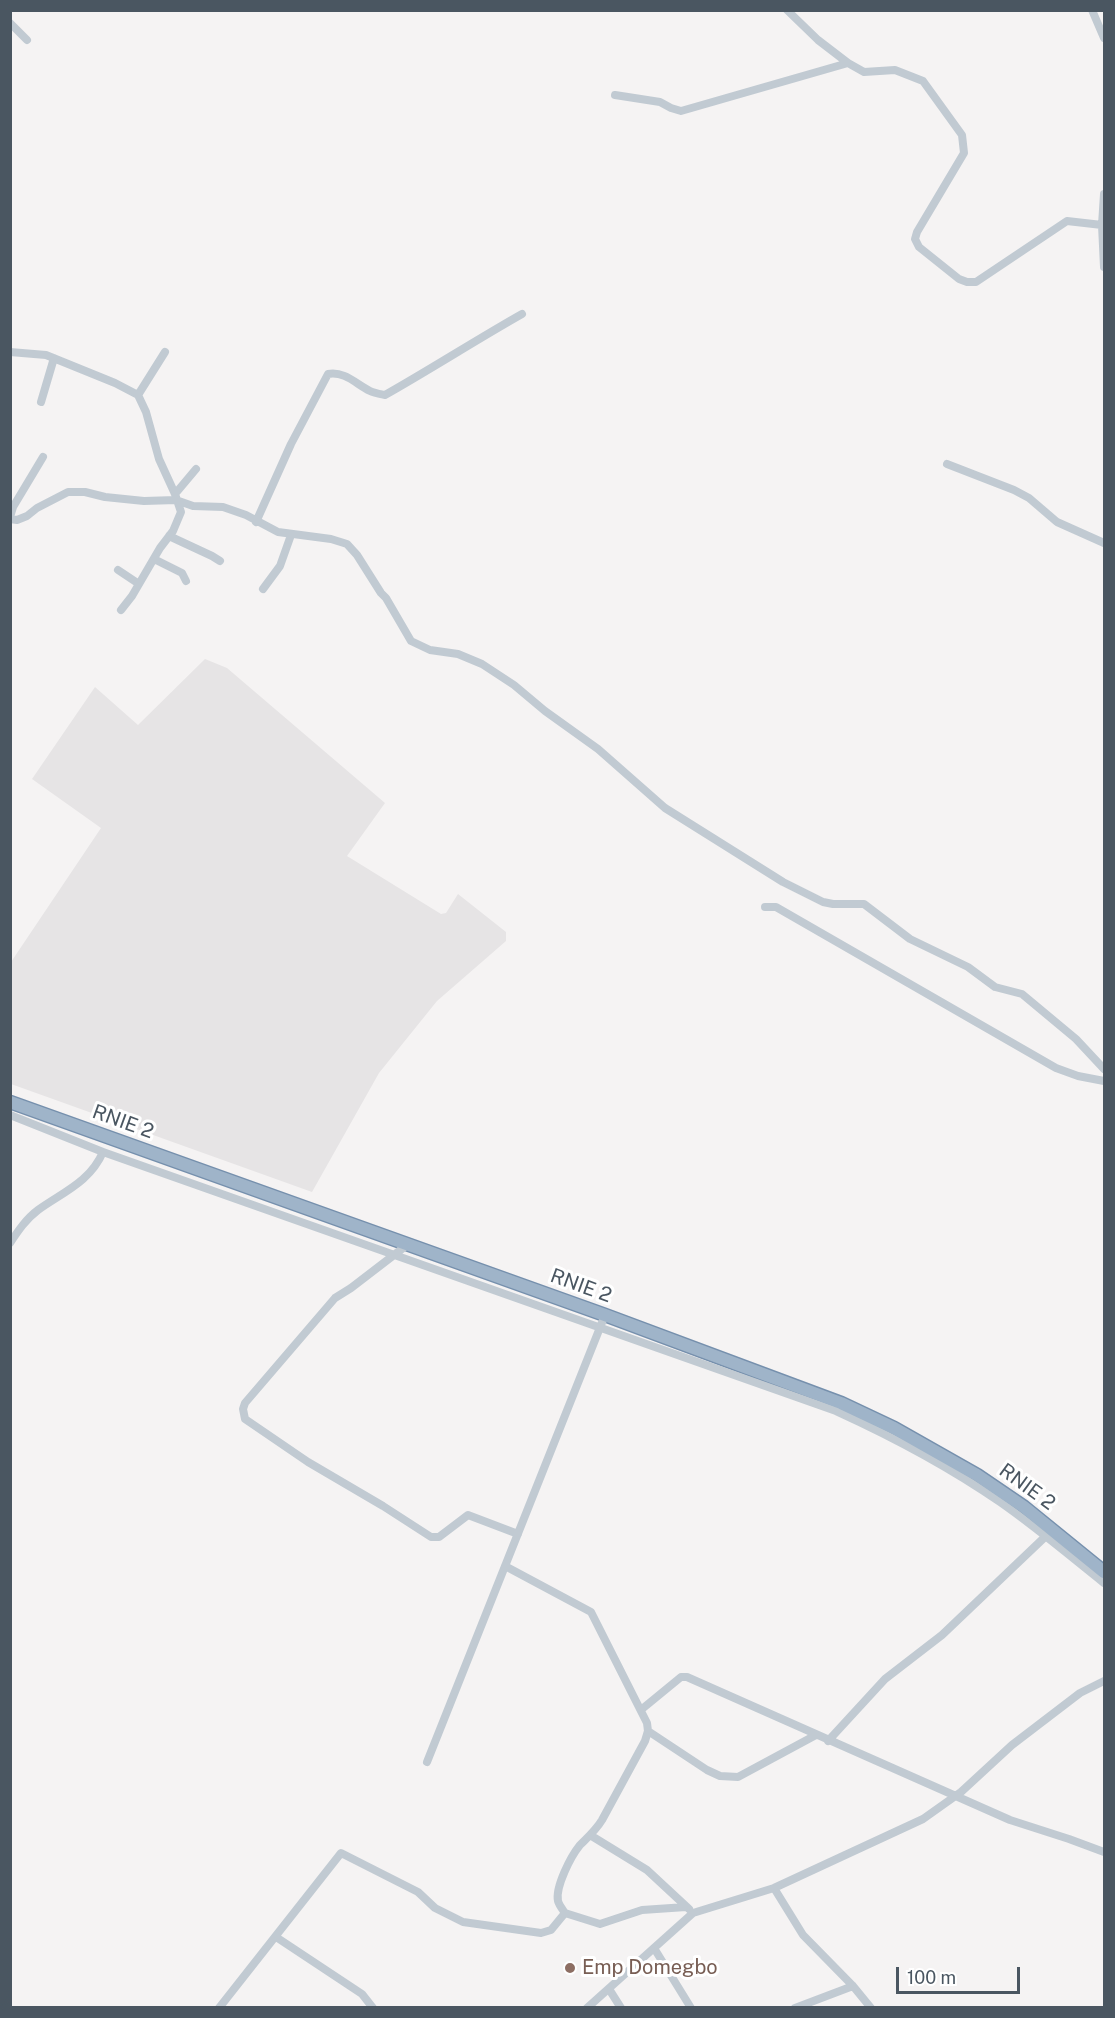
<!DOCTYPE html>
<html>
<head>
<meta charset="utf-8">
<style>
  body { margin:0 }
  #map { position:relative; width:1115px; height:2018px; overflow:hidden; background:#f5f3f3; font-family:"Public Sans",sans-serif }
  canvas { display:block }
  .frame { position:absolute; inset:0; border:12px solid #4a5661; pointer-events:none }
  .scale { position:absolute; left:896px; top:1967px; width:124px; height:27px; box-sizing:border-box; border:3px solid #4a5661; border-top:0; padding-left:8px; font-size:18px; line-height:21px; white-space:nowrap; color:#4a5661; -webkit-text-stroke:4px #fff; paint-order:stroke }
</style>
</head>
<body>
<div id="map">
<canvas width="1115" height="2018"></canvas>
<div class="frame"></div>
<div class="scale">100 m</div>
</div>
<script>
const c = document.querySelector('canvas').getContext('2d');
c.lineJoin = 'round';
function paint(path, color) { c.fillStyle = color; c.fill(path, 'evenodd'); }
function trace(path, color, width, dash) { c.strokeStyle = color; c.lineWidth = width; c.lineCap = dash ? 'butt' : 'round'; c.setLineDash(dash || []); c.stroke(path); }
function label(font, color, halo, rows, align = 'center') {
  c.font = font + ' "Public Sans",sans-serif'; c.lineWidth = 6; c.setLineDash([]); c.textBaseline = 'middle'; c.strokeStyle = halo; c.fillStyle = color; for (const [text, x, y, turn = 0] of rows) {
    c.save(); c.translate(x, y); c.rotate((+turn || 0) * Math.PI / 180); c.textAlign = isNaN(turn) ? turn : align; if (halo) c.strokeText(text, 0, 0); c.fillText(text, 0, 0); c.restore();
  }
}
const education = new Path2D(`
  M205 659 227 668 385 803 347 856 441 914 446 913 458 894 506 932V941L437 1001 379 1073 312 1192 11 1084V962L101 828 32 779 95 687 138 725Z`);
const minor = new Path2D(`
  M787 10 818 40 848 63 864 72 895 70 923 81 962 135 964 153 917 232 915 239 919 247 959 279 967 282H976L1067 221 1102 225
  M1092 10 1104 38
  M10 23 27 40
  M615 95 660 102 671 108 681 111 848 63
  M1104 194 1102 225 1104 267
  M10 352 46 355 115 383 138 395 146 412 159 459 175 494 181 512 173 531 160 548 132 596 121 610
  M138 395 165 352
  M41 402 54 358
  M947 464 1014 490 1029 498 1057 522 1104 543
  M175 494 196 469
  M10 517 13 507 43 457
  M10 519 17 520 27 516 37 508 68 492H85L105 497 144 501 176 500 193 506 223 507 246 515 278 532 331 539 347 544 357 555 381 593 386 598 411 641 430 650 458 654 482 664 514 685 545 711 598 749 665 808 783 882 823 902 833 904H864L910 939 968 967 995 987 1022 994 1076 1039 1104 1069
  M256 522 291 444 328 374C345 371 356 384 370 391 374 393 380 394 385 395 431 369 476 340 522 314
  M169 536 212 556 220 561
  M154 559 182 573 186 581
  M118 570 139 584
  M263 589 280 566 291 535
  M765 907H776L1056 1068 1078 1076 1104 1081
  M10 1115 103 1152 836 1411C893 1437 948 1466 1000 1502 1036 1527 1070 1556 1104 1583
  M10 1243C18 1231 26 1219 38 1210 63 1192 90 1182 103 1152
  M407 1245 351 1288 335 1298 245 1403 243 1409 245 1419 308 1462 383 1506 431 1537H439L468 1515 518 1534
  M505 1566 591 1612 647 1723 648 1731 645 1741 602 1820C596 1830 588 1837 580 1845 571 1856 555 1887 558 1901 559 1905 563 1910 565 1913L600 1924 642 1910 686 1907
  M642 1709 681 1677H687L1010 1820 1069 1839 1104 1852
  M648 1731 707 1770 720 1776 738 1777 816 1735
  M828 1741 885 1679 942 1635 1047 1535
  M427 1762 605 1315
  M590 1835 647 1870 689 1909
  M774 1888 803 1935 853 1986 871 2008
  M276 1937 362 1994 373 2008
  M654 1948 691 2008
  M609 1989 621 2008
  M219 2008 341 1853 418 1892 435 1908 463 1922 541 1933 551 1930 565 1913
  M587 2008 693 1913 774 1888 923 1819 961 1792 1012 1745 1080 1693 1104 1681
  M795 2008 853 1986`);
const trunk = new Path2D(`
  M10 1102 605 1315 841 1403 894 1428 977 1475 1024 1507 1104 1572`);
const markers = [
  [570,1968,6,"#8d6e63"]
];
const streetNames = [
  ["RNIE 2",123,1122,20],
  ["RNIE 2",581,1286,20],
  ["RNIE 2",1027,1487,36]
];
const educationNames = [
  ["Emp Domegbo",582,1968]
];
paint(education, '#e6e4e5');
trace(trunk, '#7690ad', 15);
trace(minor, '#c1cad2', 8);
trace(trunk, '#9fb4c9', 12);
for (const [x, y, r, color] of markers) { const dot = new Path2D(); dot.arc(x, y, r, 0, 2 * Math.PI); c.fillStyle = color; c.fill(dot); trace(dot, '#fff', 2); }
label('20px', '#4a5661', '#fff', streetNames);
label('20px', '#785e54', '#fff', educationNames, 'left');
</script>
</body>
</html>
